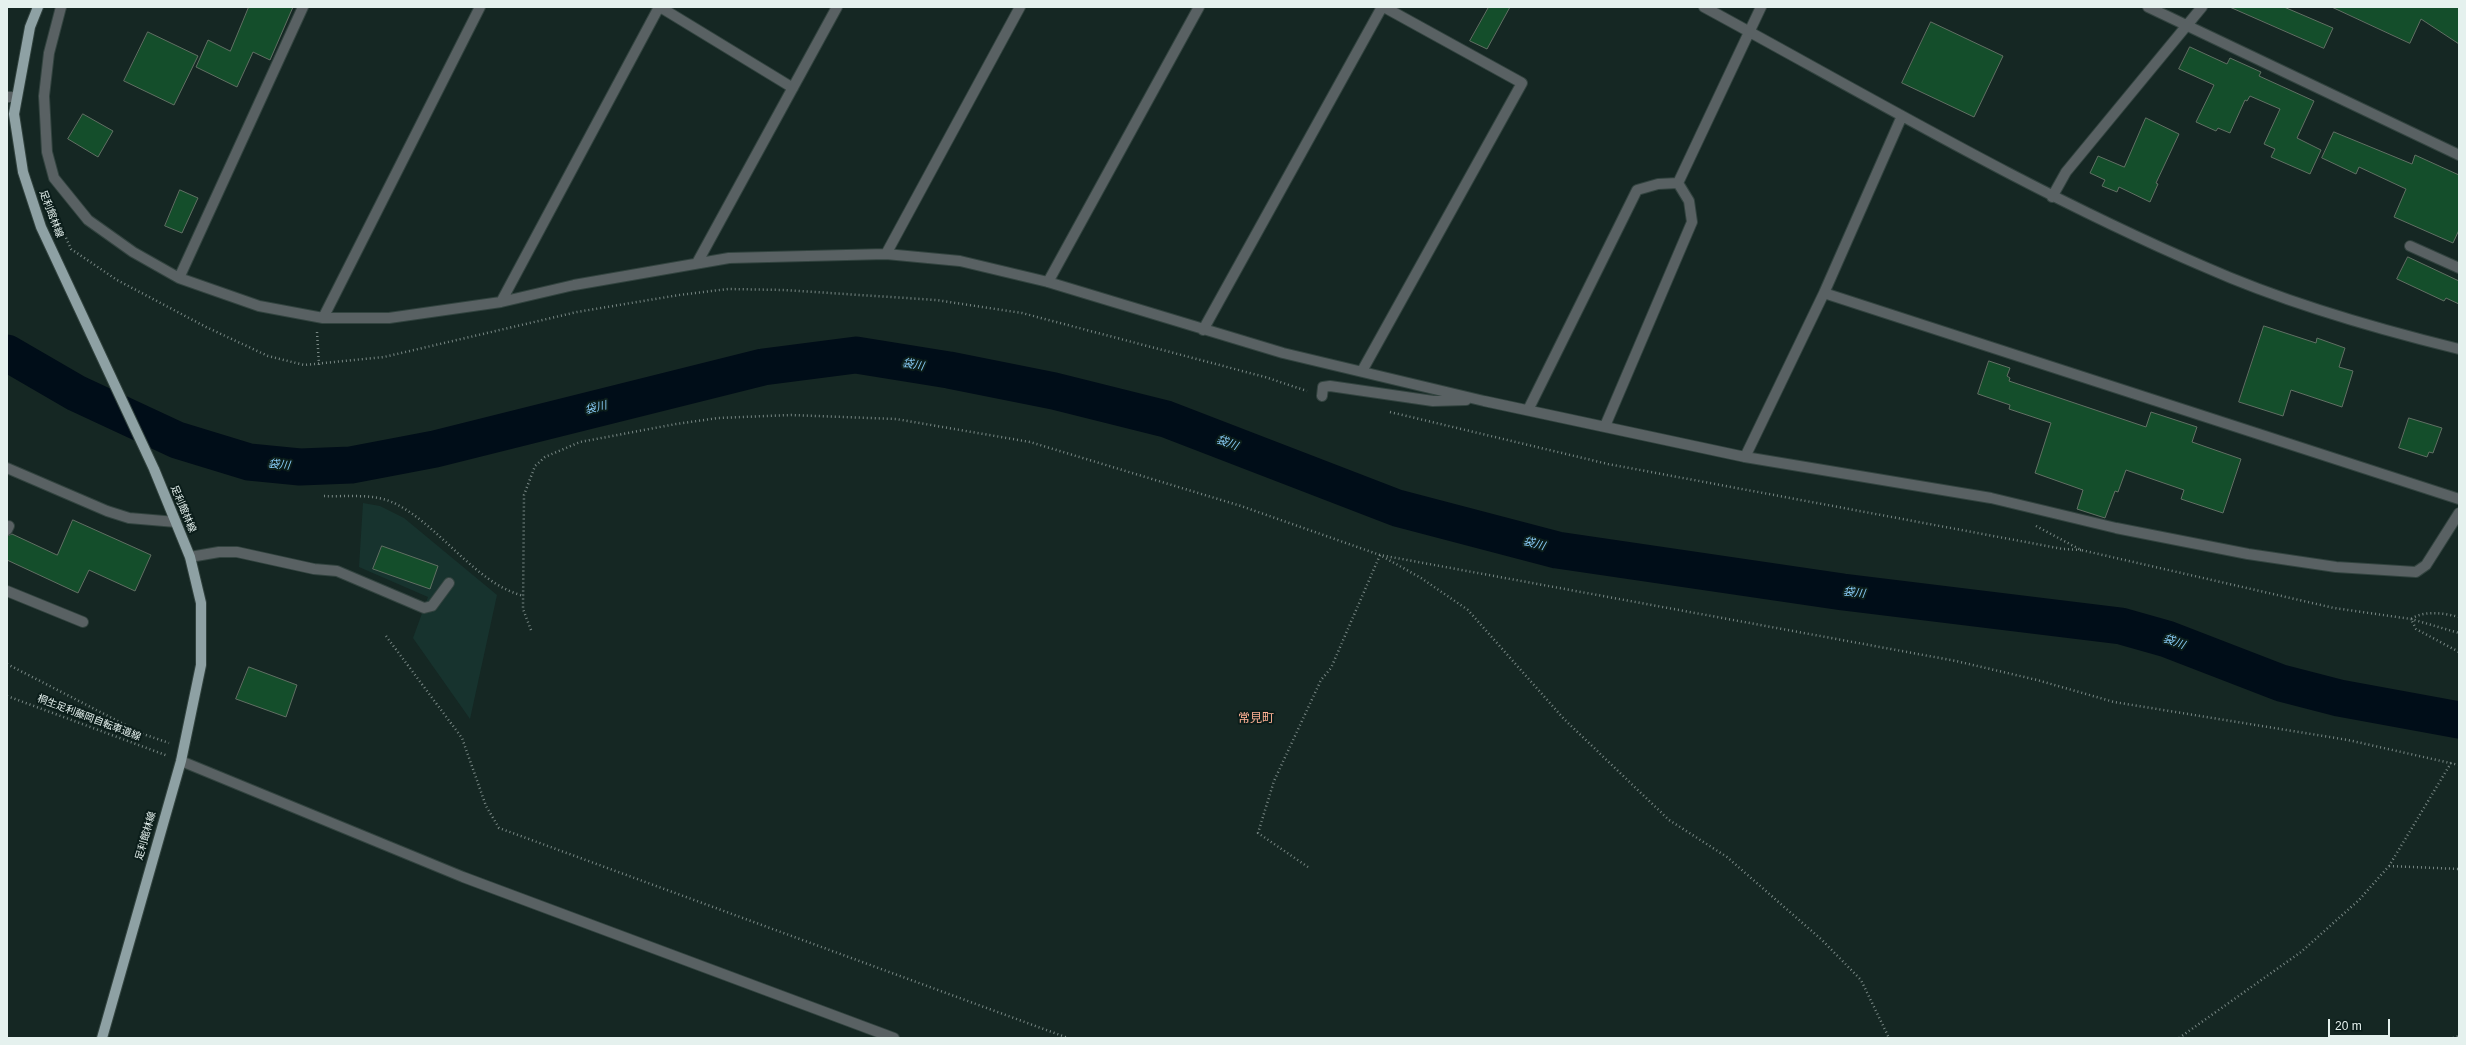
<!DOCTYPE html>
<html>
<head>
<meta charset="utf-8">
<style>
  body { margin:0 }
  #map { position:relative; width:2466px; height:1045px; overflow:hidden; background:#152723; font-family:Helvetica,sans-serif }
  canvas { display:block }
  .frame { position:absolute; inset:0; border:8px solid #e5f1ee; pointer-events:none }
  .scale { position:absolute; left:2328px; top:1019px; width:62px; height:18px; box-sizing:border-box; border:2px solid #e5f1ee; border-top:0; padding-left:5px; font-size:12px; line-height:14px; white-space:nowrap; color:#e5f1ee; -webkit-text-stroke:3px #0b1d1a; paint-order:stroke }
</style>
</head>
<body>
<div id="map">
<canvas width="2466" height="1045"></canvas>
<div class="frame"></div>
<div class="scale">20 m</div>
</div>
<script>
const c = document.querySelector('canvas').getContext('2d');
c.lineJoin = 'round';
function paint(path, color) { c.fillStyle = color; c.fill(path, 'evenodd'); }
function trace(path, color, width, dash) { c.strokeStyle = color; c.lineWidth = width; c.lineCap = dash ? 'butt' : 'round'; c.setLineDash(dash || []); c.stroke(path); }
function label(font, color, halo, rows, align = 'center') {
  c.font = font + ' Helvetica,"Noto Sans JP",sans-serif'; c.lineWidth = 4; c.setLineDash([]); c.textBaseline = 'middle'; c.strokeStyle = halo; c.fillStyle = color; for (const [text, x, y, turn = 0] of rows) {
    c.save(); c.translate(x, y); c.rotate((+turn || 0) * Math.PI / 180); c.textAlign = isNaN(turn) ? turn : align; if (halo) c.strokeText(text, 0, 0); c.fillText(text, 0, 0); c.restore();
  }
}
const built = new Path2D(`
  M363 503 380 506 404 518 497 595 470 719 413 638 428 597 359 567Z`);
const river = new Path2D(`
  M7 353 76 393 177 440 249 462 300 467 351 465 435 449 763 367 856 355 949 370 1054 391 1166 419 1397 508 1557 550 1843 592 2121 626 2167 639 2281 683 2339 698 2459 720`);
const building = new Path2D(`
  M249 7H293L270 60 253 52 237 87 196 67 208 40 230 51Z
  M1489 7H1510L1487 49 1470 41Z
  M2230 7H2284L2333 28 2324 48Z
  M2332 7H2459V44L2421 19 2410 43Z
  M1931 22 2003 56 1974 117 1902 83Z
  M148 32 198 56 174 105 124 81Z
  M2190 47 2227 64 2230 58 2261 72 2259 76 2314 101 2297 138 2321 150 2310 174 2271 157 2275 149 2264 144 2280 109 2250 96 2247 101 2245 100 2230 133 2218 128 2216 131 2196 122 2214 85 2179 69Z
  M83 114 113 131 98 157 68 139Z
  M2146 118 2179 134 2156 183 2158 184 2150 202 2119 187 2117 192 2102 186 2105 180 2090 173 2098 156 2124 167Z
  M2334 132 2412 164 2415 155 2459 175V230L2453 243 2394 217 2406 189 2359 167 2356 174 2322 158Z
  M180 190 198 198 182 233 165 226Z
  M2408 257 2459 281V304L2446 298 2444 301 2397 279Z
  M2264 326 2316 343 2317 338 2345 348 2339 367 2353 371 2342 407 2291 390 2283 416 2239 402Z
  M1989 361 2010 368 2007 376 2010 378 2009 381 2146 427 2151 412 2197 427 2192 442 2241 459 2223 513 2181 499 2184 490 2126 470 2118 492 2115 491 2105 518 2077 509 2083 490 2035 473 2051 423 2009 409 2010 405 1978 394Z
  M2409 418 2442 428 2433 453 2429 452 2427 457 2399 448Z
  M73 520 151 555 135 591 89 570 78 593 7 560V536L12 534 57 555Z
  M382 546 438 566 430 589 373 569Z
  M249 667 297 685 286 717 236 699Z`);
const path = new Path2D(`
  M54 218 58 220 71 249 117 280 206 327 268 356 304 365 384 357 577 312 679 295 728 289 784 290 936 300 1022 313 1265 377 1307 391
  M317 332 319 365
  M1390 412 1608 464 2063 549 2081 550
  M324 496C346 497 374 493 394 503 440 525 475 584 524 596
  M2036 526 2081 550 2334 608 2411 619 2459 633
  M2459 617C2443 613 2425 610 2411 619L2416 629 2459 652
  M531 630 523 609 524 495 535 466 545 457 580 442 676 424 718 418 791 415 896 419 1030 442 1241 506 1380 555 1956 661 2037 680 2114 702 2348 740 2459 765
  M386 636 462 738 486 806 499 828 1068 1038
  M7 664 143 734 169 743
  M7 696 168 756
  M2389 866 2459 869
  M1308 867 1258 833 1274 781 1321 680 1331 668 1380 555 1421 578 1468 610 1564 719 1669 820 1727 857 1822 940 1861 980 1889 1038
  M2179 1038 2301 952 2359 900 2389 866 2451 763
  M2453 1038 2459 1036`);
const minor = new Path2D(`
  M61 7 49 53 44 96 47 152 54 178 88 220 133 252 179 278 259 306 323 318H389L501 302 574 285 729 258 886 254 960 261 1048 282 1283 353 1484 401 1745 457 1991 498 2116 528 2248 554 2336 567 2416 572 2426 565 2459 513
  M660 7 793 88
  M1704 7C1870 97 2032 193 2205 267 2286 303 2373 328 2459 349
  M2148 7 2459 155
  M7 97H16
  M1678 183 1761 7
  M2052 197 2066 172 2202 7
  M2410 246 2459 268
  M886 254 1020 7
  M697 263 837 7
  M179 278 303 7
  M1048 282 1199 7
  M1824 293 2459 499
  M501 302 659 7
  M323 318 480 7
  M1203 330 1382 7
  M1362 371 1522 83 1384 7
  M1322 396 1323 387 1330 386 1433 401 1466 400
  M1528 410 1637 190 1658 184 1678 183 1689 201 1692 222 1605 426
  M1745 457 1824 293 1902 116
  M7 468 107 511 129 518 176 522
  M7 530 9 526
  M190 557 219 552H237L314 569 337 571 424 608 432 606 449 583
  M7 591 83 622
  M181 761 463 877 894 1038`);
const major = new Path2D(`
  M38 7 30 27 14 114 23 172 41 227 154 469 190 557 201 603V665L181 761 102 1038`);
const streetNames = [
  ["足利館林線",51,214,69],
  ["足利館林線",183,509,67],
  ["桐生足利藤岡自転車道線",89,718,21],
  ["足利館林線",146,836,-74]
];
const waterNames = [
  ["袋川",913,365,10],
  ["袋川",596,408,-14],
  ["袋川",1227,443,21],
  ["袋川",279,465,6],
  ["袋川",1534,544,15],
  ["袋川",1854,593,7],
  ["袋川",2174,642,20]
];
const quarterNames = [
  ["常見町",1256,719]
];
paint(built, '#17332e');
trace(river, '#000d18', 37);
paint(building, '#144e2b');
trace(building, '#617064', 1);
trace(minor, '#32433f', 12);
trace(major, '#32433f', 12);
trace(path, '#798885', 2.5, [1, 3]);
trace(minor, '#596163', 10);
trace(major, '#8ea1a4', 10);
label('10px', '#e5f1ee', '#0b1d1a', streetNames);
label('italic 11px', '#8acef9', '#0b1d1a', waterNames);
label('12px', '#ffb195', '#0b1d1a', quarterNames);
</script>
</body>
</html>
